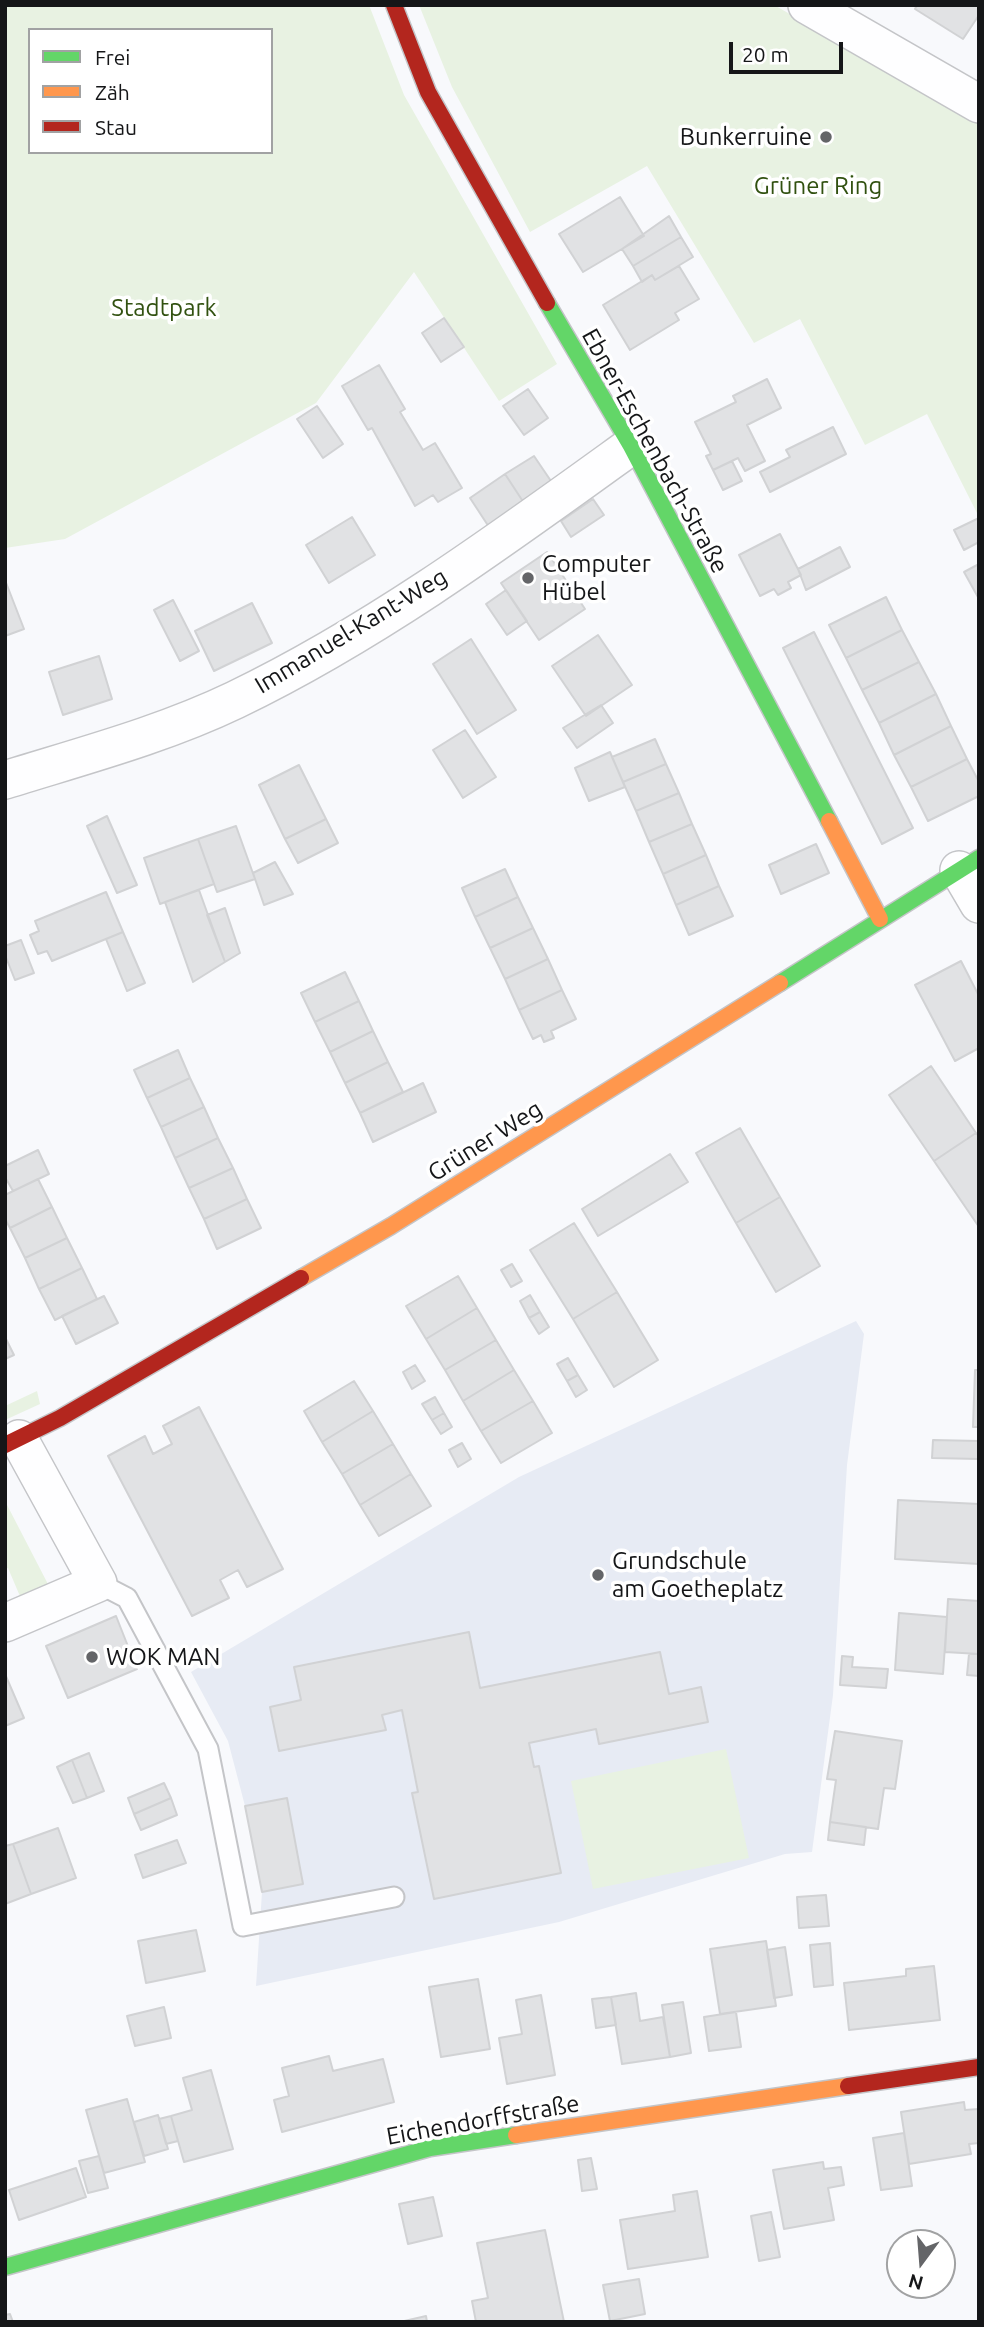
<!DOCTYPE html>
<html>
<head>
<meta charset="utf-8">
<style>
  body { margin:0 }
  #map { position:relative; width:984px; height:2327px; overflow:hidden; background:#f8f9fc; font-family:Ubuntu,sans-serif }
  canvas { display:block }
  .frame { position:absolute; inset:0; border:7px solid #151618; pointer-events:none }
  .legend { position:absolute; left:28px; top:28px; width:245px; height:126px; box-sizing:border-box; background:#fff; border:2px solid #a1a2a3; margin:0; padding:9px 12px; list-style:none; font-size:21px; color:#151618 }
  .legend li { display:flex; align-items:center; gap:14px; height:35px }
  .legend b { width:35px; border:2px solid #a1a2a3 }
  .north { position:absolute; left:886px; top:2229px; width:70px; height:70px; box-sizing:border-box; background:#fff; border:2px solid #a1a2a3; border-radius:50%; rotate:196deg; font-size:19px; font-weight:700; line-height:28px; text-align:center; color:#151618 }
  .north::after { content:''; display:block; margin:auto; width:24px; height:32px; background:#646568; clip-path:polygon(50% 0,100% 100%,50% 72%,0 100%) }
  .scale { position:absolute; left:729px; top:42px; width:114px; height:32px; box-sizing:border-box; border:4px solid #151618; border-top:0; padding-left:9px; font-size:21px; line-height:24px; white-space:nowrap; color:#151618; -webkit-text-stroke:5px #fff; paint-order:stroke }
</style>
</head>
<body>
<div id="map">
<canvas width="984" height="2327"></canvas>
<div class="frame"></div>
<ul class="legend">
<li><b style="height:9px;background:#63d668"></b>Frei</li>
<li><b style="height:9px;background:#ff974d"></b>Zäh</li>
<li><b style="height:9px;background:#b3261e"></b>Stau</li>
</ul>
<div class="north">N</div>
<div class="scale">20 m</div>
</div>
<script>
const c = document.querySelector('canvas').getContext('2d');
c.lineJoin = 'round';
function paint(path, color) { c.fillStyle = color; c.fill(path, 'evenodd'); }
function trace(path, color, width, dash) { c.strokeStyle = color; c.lineWidth = width; c.lineCap = dash ? 'butt' : 'round'; c.setLineDash(dash || []); c.stroke(path); }
function label(font, color, halo, rows, align = 'center') {
  c.font = font + ' Ubuntu,sans-serif'; c.lineWidth = 7; c.setLineDash([]); c.textBaseline = 'middle'; c.strokeStyle = halo; c.fillStyle = color; for (const [text, x, y, turn = 0] of rows) {
    c.save(); c.translate(x, y); c.rotate((+turn || 0) * Math.PI / 180); c.textAlign = isNaN(turn) ? turn : align; if (halo) c.strokeText(text, 0, 0); c.fillText(text, 0, 0); c.restore();
  }
}
const built = new Path2D(`
  M856 1321 864 1334 847 1465 833 1695 812 1852 785 1854 559 1922 256 1986 262 1892 245 1806 228 1741 191 1672 519 1477Z`);
const green = new Path2D(`
  M5 5H369L404 95 557 364 499 401 414 272 316 403 65 539 5 548ZM30 30H271V152H30Z
  M419 5H774L979 122V517L927 414 865 445 800 319 754 343 647 166 530 232 452 87Z
  M37 1391 40 1404 5 1420V1406Z
  M5 1501 50 1588 22 1601 8 1568 5 1569Z
  M726 1749 749 1858 593 1889 571 1781Z`);
const building = new Path2D(`
  M917 5H979V15L963 39 915 9Z
  M620 197 644 236 583 272 559 234Z
  M669 216 681 237 633 266 622 249Z
  M681 237 693 257 655 280 652 275 642 282 633 266Z
  M679 266 699 299 675 313 679 320 630 350 603 305 652 275 655 280Z
  M444 318 464 347 441 362 422 333Z
  M379 365 405 409 400 412 423 450 435 443 462 488 438 502 433 495 415 506 372 428 368 430 342 386Z
  M767 379 781 408 747 425 765 461 745 471 738 458 713 470 706 456 711 454 695 422 736 402 733 396Z
  M528 389 548 418 524 435 503 406Z
  M317 406 343 444 323 458 297 419Z
  M833 427 846 454 770 492 760 472 790 457 786 450Z
  M534 456 553 484 524 503 505 474Z
  M732 461 742 481 723 490 713 470Z
  M505 474 524 503 489 527 470 498Z
  M593 499 604 515 571 537 561 521Z
  M352 517 375 555 329 583 306 545Z
  M979 518V542L964 550 954 530Z
  M780 534 801 575 788 582 791 588 778 595 774 589 760 596 739 555Z
  M840 547 850 567 806 590 798 569Z
  M547 552 585 609 539 640 501 583Z
  M979 564V599L964 572Z
  M5 580 24 629 5 636Z
  M506 590 527 621 507 635 486 604Z
  M886 597 902 630 846 658 829 625Z
  M173 600 199 651 180 661 154 610Z
  M252 603 272 643 214 671 195 631Z
  M902 630 919 662 862 690 846 658Z
  M814 632 913 828 882 844 783 648Z
  M598 635 632 685 586 716 552 666Z
  M471 639 516 710 477 734 433 664Z
  M99 656 112 699 63 715 49 672Z
  M919 662 936 694 879 723 862 690Z
  M936 694 951 726 894 755 879 723Z
  M601 705 613 723 577 748 563 728Z
  M951 726 967 759 911 787 894 755Z
  M465 730 496 777 463 798 433 750Z
  M655 739 666 764 623 782 612 757Z
  M610 752 625 787 589 801 575 768Z
  M967 759 979 782V796L928 821 911 787Z
  M666 764 679 793 636 811 623 782Z
  M299 765 326 819 285 839 259 785Z
  M679 793 692 824 649 842 636 811Z
  M107 816 137 885 117 893 87 826Z
  M326 819 338 843 298 863 285 839Z
  M692 824 706 855 663 874 649 842Z
  M236 826 255 879 217 892 198 839Z
  M198 839 214 884 160 904 144 858Z
  M816 844 829 873 781 894 769 865Z
  M706 855 719 886 676 905 663 874Z
  M275 862 293 894 264 905 253 873Z
  M505 869 518 897 475 917 462 888Z
  M719 886 733 916 689 935 676 905Z
  M199 890 225 962 193 982 165 902Z
  M106 892 123 932 52 961 47 951 38 954 30 935 39 931 35 921Z
  M518 897 533 928 490 948 475 917Z
  M225 908 240 953 225 962 207 915Z
  M533 928 548 959 505 979 490 948Z
  M123 932 145 983 127 991 106 939Z
  M21 940 34 973 15 980 5 955V946Z
  M548 959 562 990 519 1010 505 979Z
  M961 961 979 996V1048L955 1061 915 985Z
  M345 972 359 1001 315 1022 301 993Z
  M562 990 576 1019 551 1031 554 1038 544 1042 541 1035 533 1039 519 1010Z
  M359 1001 373 1031 330 1052 315 1022Z
  M373 1031 388 1062 345 1083 330 1052Z
  M178 1050 190 1078 147 1098 134 1070Z
  M388 1062 403 1092 360 1113 345 1083Z
  M931 1066 976 1133 934 1161 889 1095Z
  M190 1078 204 1107 161 1127 147 1098Z
  M423 1083 436 1112 373 1142 360 1113Z
  M204 1107 218 1138 175 1158 161 1127Z
  M740 1128 780 1197 736 1223 696 1153Z
  M976 1133 979 1136V1227L934 1161Z
  M218 1138 233 1168 189 1188 175 1158Z
  M38 1150 49 1174 13 1191 5 1177V1166Z
  M670 1154 688 1182 598 1236 582 1209Z
  M233 1168 247 1199 204 1219 189 1188Z
  M38 1179 52 1207 10 1228 5 1219V1195Z
  M780 1197 820 1266 776 1292 736 1223Z
  M247 1199 261 1228 217 1249 204 1219Z
  M52 1207 67 1238 25 1258 10 1228Z
  M574 1223 617 1292 573 1319 530 1250Z
  M67 1238 82 1268 39 1289 25 1258Z
  M512 1264 522 1281 511 1287 501 1270Z
  M82 1268 97 1299 55 1320 39 1289Z
  M458 1276 477 1308 426 1339 406 1306Z
  M617 1292 658 1360 614 1387 573 1319Z
  M530 1295 540 1312 529 1318 520 1301Z
  M104 1296 118 1323 76 1344 62 1316Z
  M477 1308 496 1340 445 1370 426 1339Z
  M540 1312 549 1327 539 1334 529 1318Z
  M5 1337 14 1355 5 1359Z
  M496 1340 514 1370 463 1401 445 1370Z
  M568 1358 578 1375 567 1381 557 1364Z
  M415 1365 425 1381 412 1389 403 1372Z
  M514 1370 533 1401 481 1431 463 1401Z
  M975 1370H979V1427H973Z
  M578 1375 587 1390 576 1397 567 1381Z
  M354 1381 373 1411 322 1442 304 1411Z
  M435 1397 444 1413 432 1420 422 1404Z
  M533 1401 552 1433 501 1463 481 1431Z
  M199 1407 283 1569 247 1587 238 1570 220 1580 229 1598 192 1616 108 1456 145 1436 153 1454 172 1444 163 1426Z
  M373 1411 393 1444 342 1474 322 1442Z
  M444 1413 452 1427 441 1434 432 1420Z
  M933 1440 979 1441V1459L932 1458Z
  M462 1443 471 1459 458 1467 449 1450Z
  M393 1444 411 1474 360 1505 342 1474Z
  M411 1474 431 1506 379 1536 360 1505Z
  M898 1500 979 1504V1564L895 1559Z
  M948 1599 979 1601V1654L945 1652Z
  M899 1613 947 1617 943 1674 895 1670Z
  M116 1616 137 1669 68 1698 46 1646Z
  M469 1632 480 1688 660 1652 669 1694 701 1687 708 1722 599 1744 596 1729 529 1743 534 1767 539 1766 561 1873 434 1899 412 1793 418 1792 402 1710 382 1715 386 1730 279 1751 270 1707 301 1700 294 1667Z
  M969 1654H979V1676L967 1675Z
  M842 1656 853 1657 852 1667 888 1669 886 1688 840 1685Z
  M5 1674 24 1718 5 1726Z
  M835 1731 902 1741 895 1789 884 1788 878 1829 830 1822 836 1780 827 1779Z
  M89 1753 104 1791 87 1798 72 1760Z
  M72 1760 87 1798 73 1803 57 1767Z
  M164 1783 171 1798 134 1814 128 1798Z
  M171 1798 177 1815 141 1830 134 1814Z
  M287 1798 303 1884 262 1892 245 1806Z
  M830 1822 866 1827 864 1845 828 1840Z
  M58 1828 76 1878 31 1894 13 1844Z
  M177 1840 186 1863 143 1878 135 1855Z
  M13 1844 31 1894 5 1904V1846Z
  M826 1895 829 1926 799 1928 797 1897Z
  M196 1930 205 1971 146 1983 138 1941Z
  M766 1941 776 2006 720 2014 710 1949Z
  M830 1943 833 1985 814 1987 810 1945Z
  M785 1947 792 1995 774 1998 767 1950Z
  M934 1966 940 2020 849 2030 844 1983 906 1976V1969Z
  M478 1979 490 2049 441 2057 429 1987Z
  M636 1993 640 2021 663 2017 670 2057 622 2064 611 1997Z
  M541 1995 555 2075 507 2084 499 2038 522 2034 516 2000Z
  M611 1997 616 2025 596 2028 592 1999Z
  M683 2002 691 2053 670 2057 662 2005Z
  M164 2007 171 2038 135 2046 127 2016Z
  M736 2012 741 2047 709 2051 704 2017Z
  M329 2056 333 2071 383 2059 394 2102 282 2132 274 2100 289 2096 282 2068Z
  M211 2070 233 2149 184 2162 171 2116 192 2110 183 2078Z
  M127 2099 145 2162 104 2173 86 2110Z
  M964 2102 965 2110 979 2109V2143L969 2144 971 2154 909 2164 901 2112Z
  M158 2115 168 2149 144 2156 134 2122Z
  M171 2116 178 2141 166 2144 159 2119Z
  M904 2133 912 2186 881 2190 873 2138Z
  M99 2156 108 2188 88 2193 79 2161Z
  M591 2158 597 2189 582 2191 578 2160Z
  M823 2162 824 2169 841 2167 844 2185 828 2188 834 2220 784 2229 773 2170Z
  M76 2168 86 2197 19 2220 9 2190Z
  M697 2191 708 2257 628 2269 620 2220 675 2211 673 2195Z
  M433 2197 442 2236 408 2244 399 2204Z
  M771 2212 780 2257 759 2261 751 2216Z
  M545 2230 564 2322H476L472 2301 488 2298 477 2243Z
  M639 2279 645 2314 610 2321 603 2285Z
  M10 2314 13 2322H5V2315Z
  M426 2316 427 2322H400Z`);
const lane = new Path2D(`
  M98 1583 127 1598 208 1749 243 1926 394 1897`);
const street = new Path2D(`
  M807 5 979 104
  M5 780C82 756 162 735 235 700 376 632 505 537 631 446
  M959 870 979 904
  M5 1623 98 1583 19 1439`);
const fast = new Path2D(`
  M547 303 631 446 829 821
  M780 983 979 858
  M5 2267 430 2148 516 2135`);
const slow = new Path2D(`
  M829 821 880 919
  M301 1278 391 1226 780 983
  M516 2135 848 2086`);
const jam = new Path2D(`
  M394 5 428 92 547 303
  M5 1445 60 1418 301 1278
  M848 2086 979 2067`);
const markers = [
  [826,137,7,"#646568"],
  [528,578,7,"#646568"],
  [598,1575,7,"#646568"],
  [92,1657,7,"#646568"]
];
const poiNames = [
  ["Bunkerruine",812,137,"right"],
  ["Computer",542,564],
  ["Hübel",542,592],
  ["Grundschule",612,1561],
  ["am Goetheplatz",612,1589],
  ["WOK MAN",106,1657]
];
const parkNames = [
  ["Grüner Ring",818,186],
  ["Stadtpark",164,308]
];
const streetNames = [
  ["Ebner-Eschenbach-Straße",655,451,61],
  ["Immanuel-Kant-Weg",351,631,-31],
  ["Grüner Weg",485,1141,-32],
  ["Eichendorffstraße",483,2120,-10]
];
paint(built, '#e7ebf4');
paint(green, '#e8f2e2');
paint(building, '#e1e2e4');
trace(building, '#d1d2d4', 2);
trace(lane, '#c4c5c8', 23);
trace(street, '#c4c5c8', 40);
trace(fast, '#c4c5c8', 19);
trace(slow, '#c4c5c8', 19);
trace(jam, '#c4c5c8', 19);
trace(lane, '#fefeff', 19);
trace(street, '#fefeff', 37);
trace(fast, '#63d668', 16);
trace(slow, '#ff974d', 16);
trace(jam, '#b3261e', 16);
for (const [x, y, r, color] of markers) { const dot = new Path2D(); dot.arc(x, y, r, 0, 2 * Math.PI); c.fillStyle = color; c.fill(dot); trace(dot, '#fff', 2.5); }
label('24px', '#151618', '#fff', poiNames, 'left');
label('24px', '#315110', '#fff', parkNames);
label('24px', '#151618', '#fff', streetNames);
</script>
</body>
</html>
